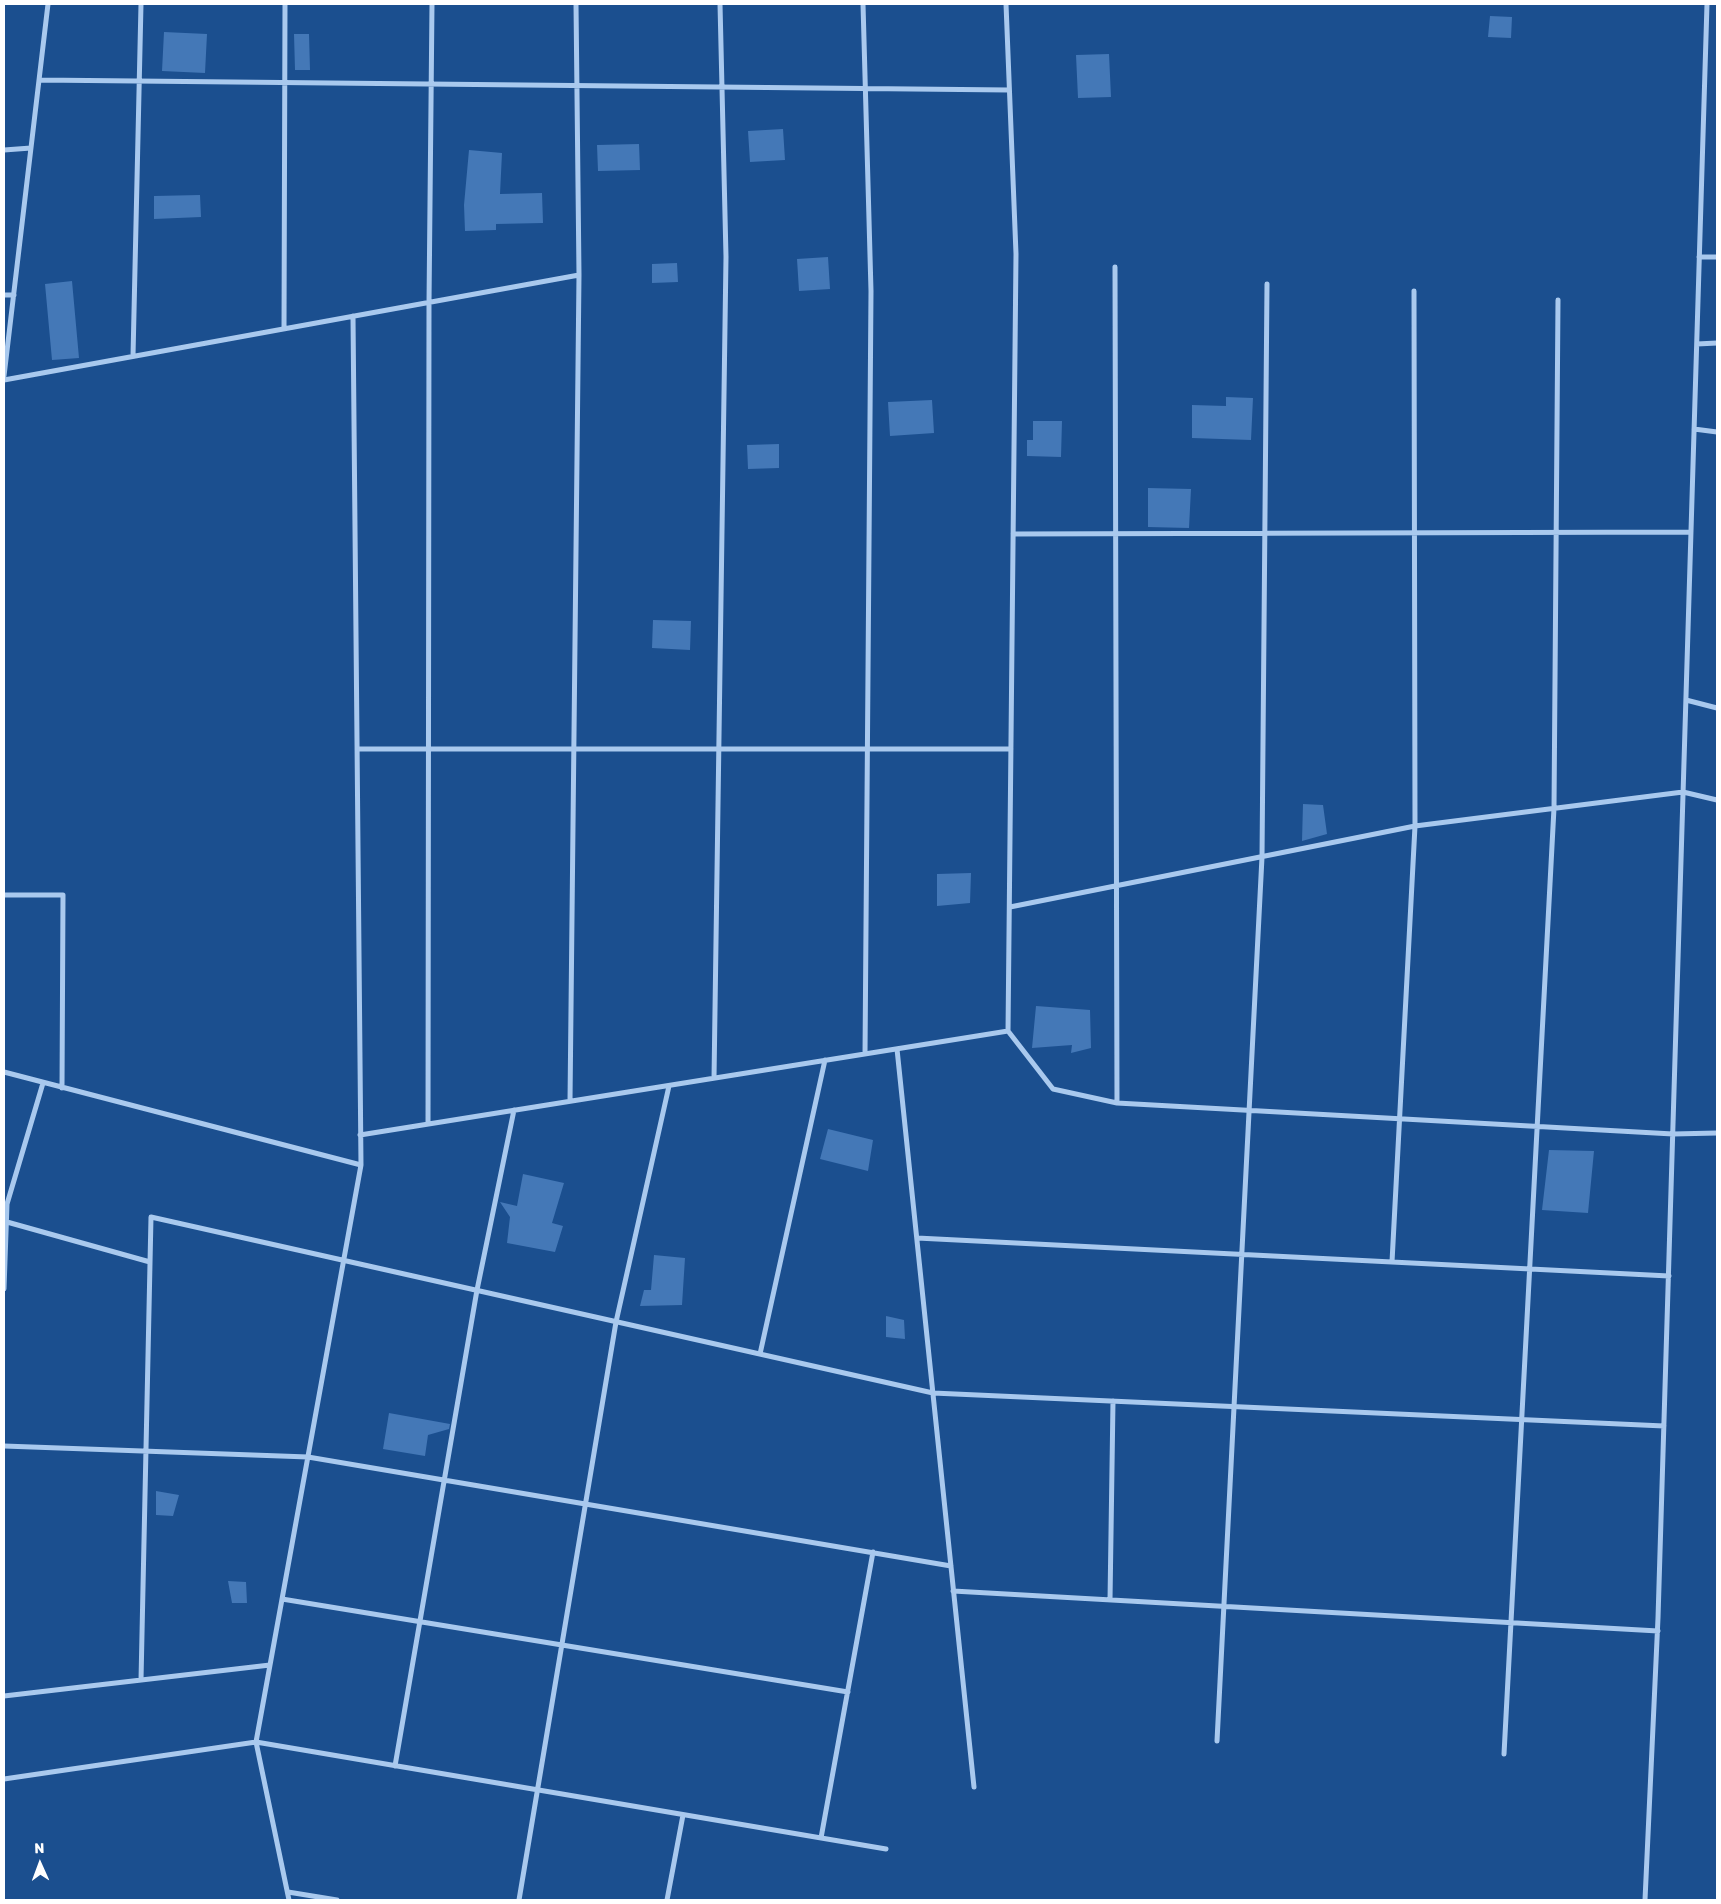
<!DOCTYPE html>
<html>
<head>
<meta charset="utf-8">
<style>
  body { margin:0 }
  #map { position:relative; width:1721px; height:1904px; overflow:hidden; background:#1b4f8f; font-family:Rubik,sans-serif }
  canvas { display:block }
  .frame { position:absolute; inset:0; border:5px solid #fff; pointer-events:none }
  .north { position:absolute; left:15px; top:1839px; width:50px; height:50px; -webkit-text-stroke:4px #1b4f8f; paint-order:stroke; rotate:358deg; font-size:14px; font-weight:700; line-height:20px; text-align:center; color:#fff }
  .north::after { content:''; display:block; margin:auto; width:18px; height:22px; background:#fff; clip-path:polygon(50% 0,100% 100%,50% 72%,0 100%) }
</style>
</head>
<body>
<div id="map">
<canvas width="1721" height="1904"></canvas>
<div class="frame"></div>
<div class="north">N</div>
</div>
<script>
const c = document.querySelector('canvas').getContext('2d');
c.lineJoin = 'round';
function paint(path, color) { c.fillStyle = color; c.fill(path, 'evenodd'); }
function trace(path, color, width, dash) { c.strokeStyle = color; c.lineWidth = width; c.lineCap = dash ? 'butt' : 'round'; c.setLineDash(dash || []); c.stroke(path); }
const building = new Path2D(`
  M1490 16 1512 17 1511 38 1488 37Z
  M164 32 207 34 205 73 162 71Z
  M294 34H309L310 70H295Z
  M1109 54 1111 97 1078 98 1076 55Z
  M783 129 785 160 750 162 748 131Z
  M639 144 640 170 598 171 597 145Z
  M469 150 502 153 500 194 542 193 543 223 496 224V230L465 231 464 205Z
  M200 195 201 217 154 219V196Z
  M828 257 830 289 799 291 797 259Z
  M677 263 678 282 652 283V264Z
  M72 281 79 358 52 360 45 284Z
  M1226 397 1253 398 1251 440 1192 438V405L1226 406Z
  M932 400 934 433 890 436 888 402Z
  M1033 421H1062L1061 457 1027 456V440H1033Z
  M779 444V468L748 469 747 445Z
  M1148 488 1191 489 1189 528 1148 527Z
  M653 620 691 621 690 650 652 648Z
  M1303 804 1323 805 1327 834 1302 841Z
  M971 873 970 903 937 906V874Z
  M1036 1006 1090 1010 1091 1048 1071 1053 1072 1045 1032 1048Z
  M828 1129 873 1140 868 1171 820 1159Z
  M1549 1150 1594 1151 1588 1213 1542 1210Z
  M523 1174 564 1183 552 1223 563 1226 555 1252 507 1243 510 1217 500 1202 517 1206Z
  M654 1255 685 1258 682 1305 640 1306 644 1290H651Z
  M886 1316 904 1320 905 1339 886 1337Z
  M389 1413 450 1424 449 1429 428 1435 425 1456 383 1449Z
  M156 1491 179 1495 173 1516 156 1515Z
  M228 1581 246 1582 247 1603H232Z`);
const street = new Path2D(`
  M863 4 871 291 865 1054
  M1006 4 1016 254 1008 1031 1053 1089 1117 1103 1673 1134 1717 1133
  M39 80 1009 90
  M4 150 31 148
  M1699 257H1717
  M1115 267 1117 1103
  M4 295H14
  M284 329 285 4
  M1697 344 1717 343
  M133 356 141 4
  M4 376 48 4
  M4 380 579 275
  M1694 429 1717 432
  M1013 534 1691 532
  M1686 700 1717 708
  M357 749H1011
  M4 895H63L62 1088
  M1010 907 1415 826 1683 792 1717 800
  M897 1049 974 1787
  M4 1072 361 1165
  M714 1078 726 257 720 4
  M570 1101 579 275 576 4
  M428 1124 429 303 432 4
  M360 1135 1008 1031
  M7 1222 150 1262
  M917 1238 1669 1276
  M1392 1262 1415 826 1414 291
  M4 1289 7 1204 43 1083
  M760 1354 825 1060
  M4 1446 308 1457 951 1566
  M953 1591 1658 1631
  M282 1599 848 1692
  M1110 1600 1113 1401
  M141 1680 151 1217 933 1393 1664 1426
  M4 1696 270 1665
  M1217 1741 1262 857 1267 284
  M1504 1754 1554 808 1558 300
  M395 1766 477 1290 514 1110
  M4 1779 256 1742 886 1849
  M821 1838 873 1552
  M288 1892 337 1900
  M289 1900 256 1742 361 1165 353 316
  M519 1900 616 1322 669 1086
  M667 1900 683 1815
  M1645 1900 1658 1618 1707 4`);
paint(building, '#4478b7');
trace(street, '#a9c9ee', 5);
</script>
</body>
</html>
